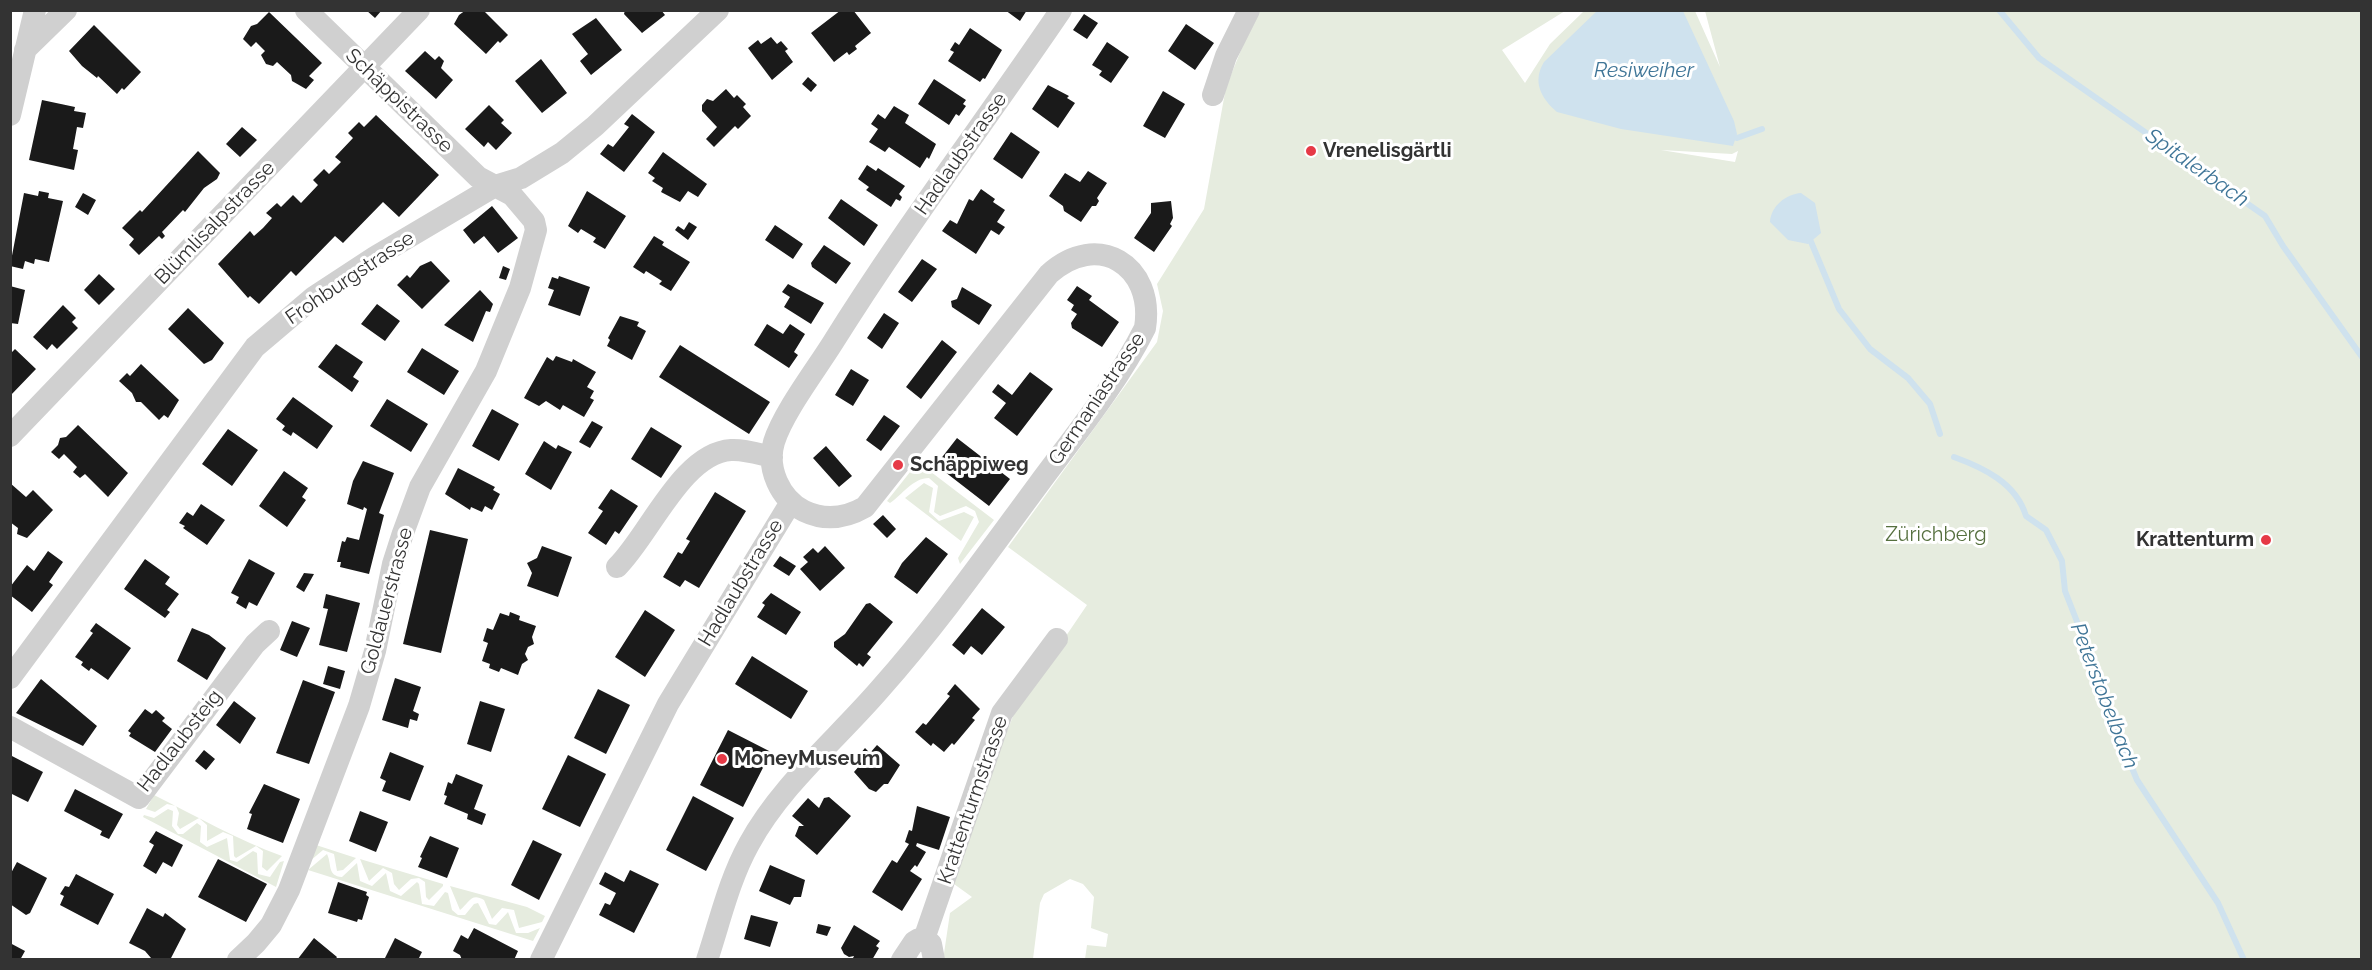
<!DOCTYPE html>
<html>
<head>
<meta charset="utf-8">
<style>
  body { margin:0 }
  #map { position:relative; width:2372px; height:970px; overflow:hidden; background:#fff; font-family:Raleway,sans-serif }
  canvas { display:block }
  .frame { position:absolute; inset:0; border:12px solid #333; pointer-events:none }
</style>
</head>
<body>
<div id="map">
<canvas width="2372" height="970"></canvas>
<div class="frame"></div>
</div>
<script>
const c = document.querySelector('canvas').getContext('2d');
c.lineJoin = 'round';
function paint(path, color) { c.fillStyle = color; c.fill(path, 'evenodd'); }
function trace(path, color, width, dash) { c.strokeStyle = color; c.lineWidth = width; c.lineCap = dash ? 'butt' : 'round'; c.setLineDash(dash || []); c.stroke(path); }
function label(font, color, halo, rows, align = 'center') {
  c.font = font + ' Raleway,sans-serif'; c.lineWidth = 6; c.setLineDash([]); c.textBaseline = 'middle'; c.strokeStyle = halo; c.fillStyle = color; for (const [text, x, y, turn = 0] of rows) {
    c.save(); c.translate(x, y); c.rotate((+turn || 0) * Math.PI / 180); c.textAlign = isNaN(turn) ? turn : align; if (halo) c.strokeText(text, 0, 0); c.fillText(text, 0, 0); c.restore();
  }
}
const green = new Path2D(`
  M1257 11H1565L1502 50 1525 83 1550 44 1584 11H1695L1720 67 1705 11H2361V959H1085L1087 945 1106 947 1108 934 1091 928 1094 897 1083 884 1070 879 1044 894 1040 903 1033 959 943 960 950 913 972 897 954 884 988 780 1015 711 1087 605 1008 547 1157 342 1163 311 1157 284 1204 209 1226 87ZM1661 150 1732 154 1738 151 1735 162Z
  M918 462 994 520 960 564 958 558 979 522 975 511 966 506 940 516 934 512 938 486 929 478C913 478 902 495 890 503L887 501Z
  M924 483 933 488 929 512 939 521 964 512 974 517 961 541 905 498Z
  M154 795C196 816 238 840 282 856L267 871 262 867 263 851 256 846 236 858 234 856 233 836 223 832 207 841V825L199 818 180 829 177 825 179 813 176 806 167 804 155 812 146 809Z
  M168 809 173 811 172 826 178 834H183L197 823 201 826 200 842 207 847 227 838 230 860 237 862 253 851 257 853 258 874 270 877 280 862 284 861 276 887 143 817 144 815 154 818Z
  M316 845 356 858 343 870 337 871 334 854 323 850 310 861Z
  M327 854C332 864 327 876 342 877L357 863 360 881 372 886 386 873 390 891 401 896 417 882 419 884 422 904 434 906 445 892 448 893 452 910 458 915H465L474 904 478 903 489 924 496 925 508 912 516 933H528L540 928 533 941 308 870Z
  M360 859 443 884V886L429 900 426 897 425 882 419 878 411 879 399 890 394 884 392 873 383 868 369 881Z
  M450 886 527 907 545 916 542 922 519 928 514 910 502 908 492 919 484 900C471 892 469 903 460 910Z`);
const water = new Path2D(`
  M1597 11H1683L1734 121 1737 134 1733 146 1621 129 1557 112C1541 98 1532 82 1544 62Z
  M1801 193 1815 203 1821 233 1808 244 1788 240 1770 222C1771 206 1786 194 1801 193Z`);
const stream = new Path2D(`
  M1999 10 2039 58 2265 216 2283 246 2362 357
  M1737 138 1762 129
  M1809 237 1839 309 1870 349 1908 378 1930 404 1940 434
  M1954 457C1984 468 2016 483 2026 516L2046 530 2062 561 2065 591 2087 647 2096 681 2137 780 2218 903 2244 960`);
const building = new Path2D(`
  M366 10H382L375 18Z
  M466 10H483L508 35 500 43 498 41 486 54 454 24 459 15Z
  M625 10H661L665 15 642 33 624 14Z
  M841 10H853L871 33 855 46 857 49 849 55 847 52 834 62 811 33Z
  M1005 10H1027L1020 21Z
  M269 12 322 63 309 76 314 80 306 89 292 81 291 75 277 62 273 66 266 64 261 55 265 51 256 42 251 47 243 39 251 26 257 24Z
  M1084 14 1098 23 1087 39 1073 30Z
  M596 18 622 50 591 75 580 61 588 54 572 34Z
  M1186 24 1214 43 1195 70 1168 51Z
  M94 25 141 72 124 90 122 88 117 94 98 76 97 78 82 66 69 51Z
  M970 28 1002 50 985 79 983 78 980 82 948 61 954 52 950 50 955 42 959 45Z
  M771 37 777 44 781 41 788 49 785 51 793 62 772 80 748 48 758 40 761 44Z
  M1107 42 1129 57 1111 83 1099 75 1102 71 1092 65Z
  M425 51 435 60 439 56 444 61 441 68 453 80 436 99 405 71Z
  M541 59 567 93 542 113 515 81Z
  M808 77 817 85 811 92 802 84Z
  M934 79 966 100 963 104 966 106 959 116 956 114 949 125 918 104Z
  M1048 85 1069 96 1067 98 1075 103 1058 128 1032 109Z
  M726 89 734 98 737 95 746 104 743 107 751 116 738 129 735 126 714 147 706 139 717 127 702 111V105L707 99 713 101Z
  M1163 91 1185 104 1165 138 1143 126Z
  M42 100 75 107 74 111 86 113 83 128 77 127 73 149 78 150 74 170 29 160Z
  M489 105 504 120 501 123 512 133 496 150 488 142 484 147 465 129Z
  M894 106 909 115 905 123 936 144 929 159 927 157 920 168 889 147 885 152 869 142 878 129 871 124 878 114 885 119Z
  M632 114 655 132 624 172 600 154 608 144 613 147 629 127 624 124Z
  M376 115 439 175 399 217 383 202 343 243 335 236 296 276 291 271 259 304 250 296 248 298 218 264 250 231 254 236 263 228 272 218 266 213 277 203 281 207 293 195 301 203 318 185 313 180 324 169 329 174 341 162 335 157 353 138 348 133 359 122 364 127Z
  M242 127 257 140 240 157 226 144Z
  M1011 132 1040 152 1022 179 993 159Z
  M198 151 220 173 217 179 204 188 185 212 183 210 162 232 165 236 162 239 159 236 139 255 129 245 134 239 122 228 140 210 142 212Z
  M663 152 707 184 698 197 688 191 680 202 661 192 663 188 652 181 655 178 648 173Z
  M867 165 876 171 878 168 905 186 899 194 902 197 900 201 896 199 891 207 866 190 869 187 858 179Z
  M1088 171 1107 183 1097 198 1099 201 1096 206H1092L1081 222 1064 211 1063 206 1049 196 1065 173 1080 182Z
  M981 189 995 199 993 202 1005 210 997 222 1005 227 999 235 991 230 976 254 942 231 950 220 957 224 969 199 973 201Z
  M39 191 49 193 48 198 63 201 49 262 35 259 34 264 25 261 23 269 10 266 24 193 38 196Z
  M587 191 626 216 605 249 593 242 596 238 581 229 578 233 568 226Z
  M83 193 96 200 88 215 75 207Z
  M841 199 878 225 864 246 828 218Z
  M1171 201 1173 218 1170 224 1172 226 1154 252 1134 238 1151 213V203Z
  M492 206 518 238 498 253 484 236 474 244 463 230Z
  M689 222 697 227 688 240 675 230 678 226 684 230Z
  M775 225 803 244 793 259 765 240Z
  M654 236 664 242 662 245 690 262 671 291 659 284 662 281 646 271 644 274 633 267Z
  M824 245 851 263 836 284 812 267 811 263Z
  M922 259 937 269 912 302 898 292Z
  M431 261 450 281 422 309 397 285 407 275 410 278 420 266Z
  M503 266 510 269 506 280 499 278Z
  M99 274 115 289 99 305 84 290Z
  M559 276 590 287 580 316 548 305 554 290 548 288 552 277 558 279Z
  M788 284 824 303 811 324 784 307 790 297 782 292Z
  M10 286 25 290 18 324 10 323Z
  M1077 286 1092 296 1089 300 1119 322 1102 347 1072 328 1071 323 1077 314 1071 310 1074 305 1067 300Z
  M962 287 992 305 979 325 952 307 951 301 957 299Z
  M480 290 493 304 490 312 486 311 473 342 444 325Z
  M377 304 400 321 385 341 361 324Z
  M63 305 76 318 72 322 78 328 57 349 52 344 47 350 33 337Z
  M188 308 224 343 212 360 204 364 168 329Z
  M884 313 899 323 882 349 867 338Z
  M620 316 639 322 637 326 646 331 632 360 607 346 610 340 608 338Z
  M767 324 783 334 790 324 805 334 794 352 798 355 789 368 754 345Z
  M942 340 957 352 921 399 906 387Z
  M336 344 363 362 353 377 359 381 352 392 318 367Z
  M680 345 770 402 749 434 659 377Z
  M422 348 459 371 444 395 407 372Z
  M15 349 36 369 10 396V354Z
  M556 356 572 362 573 359 596 372 587 387 594 391 590 398 594 400 584 417 563 405 560 410 546 401 539 406 524 398 547 357 553 361Z
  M141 364 179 400 168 418 164 415 159 420 141 402H136L132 393 119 381 127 373 130 376Z
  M851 369 869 380 853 406 835 395Z
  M1030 372 1053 389 1017 436 994 418 1006 403 992 392 998 384 1012 395Z
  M293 397 333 426 317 449 293 432 291 436 282 430 285 426 276 419Z
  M387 399 428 424 411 452 370 426Z
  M492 409 519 424 499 461 472 446Z
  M884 415 900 426 881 451 866 440Z
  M592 421 603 427 590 448 579 442Z
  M78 425 128 473 108 497 85 474 80 478 73 472 77 467 64 454 59 459 51 452 58 445 60 438 66 437Z
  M651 427 682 446 661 478 631 459Z
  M228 429 258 450 232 486 202 464Z
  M957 438 1010 479 989 506 936 465Z
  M544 441 556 449 558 445 572 452 551 490 525 474Z
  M826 446 852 476 839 487 813 458Z
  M363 461 394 473 379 513 384 515 369 574 340 567 341 562H337L342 541 345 542 347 537 359 540 367 509 364 507 363 510 347 504 353 481Z
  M458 468 495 487 493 490 500 494 492 510 485 506 482 512 471 507 470 510 445 494Z
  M284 471 308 488 302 497 306 500 287 527 259 506Z
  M10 483 26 497 33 490 53 510 27 538 17 534 18 528 10 522Z
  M611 489 638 506 619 534 615 531 606 545 588 533 603 511 598 508Z
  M715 492 746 511 699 588 685 580 680 587 663 577 678 552 682 554 690 541 686 539Z
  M201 504 225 520 207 545 183 528 185 526 179 523 187 512 193 516Z
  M883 515 896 529 887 538 873 524Z
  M430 530 468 539 441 653 403 644Z
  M926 537 948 554 917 594 894 577 902 563Z
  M542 546 572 557 558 597 527 586 532 573 527 563 537 558Z
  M825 546 845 568 820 591 800 569 808 562 803 557 813 548 818 553Z
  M48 551 63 562 49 582 53 585 32 612 10 595V587L27 565 34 571Z
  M780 556 796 566 789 576 773 566Z
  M145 559 170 577 165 584 179 594 167 610 170 612 165 618 124 589Z
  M249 559 275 573 257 606 249 602 246 609 236 603 239 597 231 593Z
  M304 573 314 574 304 592 296 587Z
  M771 593 801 612 786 635 757 617 765 605 762 603Z
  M326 594 360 603 347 652 319 645 328 609 323 608Z
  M870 603 893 622 867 654 871 657 863 667 859 663 857 666 834 647V642L845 634 866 604Z
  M982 608 1005 627 982 655 971 646 964 655 952 645Z
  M645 610 675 630 645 677 615 657Z
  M510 612 520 616 519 620 536 626 532 637 534 644 528 647 525 654 528 660 522 664 518 675 501 668 499 672 489 668 490 664 482 661 488 643 483 641 487 628 493 630 500 613 509 616Z
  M292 621 310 628 297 657 280 650Z
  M96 623 131 648 108 680 91 668 89 671 81 665 83 662 75 657 93 633 90 631Z
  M192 628 209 635 226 648 207 680 177 661Z
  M752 656 808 691 791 719 735 684Z
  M328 666 345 671 340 689 323 684Z
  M395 678 421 687 413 711 419 714 417 721 410 719 408 728 382 720Z
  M41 679 97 726 83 746 16 713Z
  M303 680 335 692 309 764 276 753Z
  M955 684 980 709 972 718 975 720 954 745 952 743 944 752 933 743 931 746 915 732 923 723 926 725 950 696 947 694Z
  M598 689 630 705 606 754 574 738Z
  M234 701 256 718 240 744 216 725Z
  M480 701 505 709 491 752 467 744Z
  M145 709 152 714 156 710 165 718 162 721 172 729 155 752 129 736 131 733 128 731Z
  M728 730 771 752 743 807 700 785Z
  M877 745 900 765 888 784H884L876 792 869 789 854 772 860 765 855 760 865 748 870 753Z
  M204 750 215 759 206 770 195 761Z
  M390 752 424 766 410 801 382 791 386 781 380 778Z
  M10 755 43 772 28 802 10 793Z
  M568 755 606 774 580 827 542 809Z
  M456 774 483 785 474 809 486 814 482 825 467 819 468 814 444 804 447 796 444 795 448 782 452 784Z
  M264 784 300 799 283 843 247 829 252 814 249 813Z
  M75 789 123 814 109 839 100 835 102 831 64 811Z
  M693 796 734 818 706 871 666 850Z
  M829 797 851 816 817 855 795 836 799 826H804L792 816 808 798 819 808 824 798Z
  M917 806 950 817 939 850 917 843 916 846 926 852 917 867 915 865 910 871 922 879 902 911 872 892 892 860 897 863 909 844 905 842 909 830 912 831Z
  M360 811 388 822 376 852 349 841Z
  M156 831 183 845 172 867 163 862 156 874 143 866 154 845 149 842Z
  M430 836 459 848 447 878 418 867 422 858 420 857Z
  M533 840 562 854 539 900 511 885Z
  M218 859 267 884 246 922 198 897Z
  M17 862 47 878 30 913 26 915 10 904V875Z
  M770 865 805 880 801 897H794L790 905 759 891Z
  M630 870 659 884 634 933 599 915 605 903 610 905 616 893 599 884 605 872 624 882Z
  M76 874 114 894 98 925 60 905 64 896 60 894 65 886 69 887Z
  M338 882 367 892 366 895 369 897 362 920 358 919 357 922 328 913Z
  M147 908 163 917 165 913 186 929 170 960 151 958 145 951 129 943Z
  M751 915 778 922 770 947 744 939Z
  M818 924 831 927 827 936 816 933Z
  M854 925 880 941 876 946 879 948 872 960H852L854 956 849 957 844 954 841 948Z
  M474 928 518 951 514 960H462L460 955 453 951 461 935 468 939Z
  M314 938 337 957 335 960H297Z
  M395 938 422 952 418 960H384Z
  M10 943 25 951 20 960H10Z`);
const street = new Path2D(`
  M25 50 66 10
  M1213 95 1226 56 1249 10
  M10 115 35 10
  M10 436 419 10
  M617 567C649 536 682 453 731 450 744 449 759 454 772 457
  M10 678 255 347 314 297 375 257 495 186 521 178 562 153 595 126 718 10
  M10 727 139 798 255 644 269 631
  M924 939 1002 713 1057 639
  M238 960 256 943 271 925 289 890 359 706 375 651 393 564 403 533 420 487 486 371 520 288 536 230 534 221 512 195 478 177 306 10
  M541 960 668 704 791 502
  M707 960C720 921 729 880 749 844 781 785 836 740 880 689 937 625 987 554 1038 485 1075 435 1117 384 1145 328 1155 265 1097 230 1049 274L865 507C846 518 825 521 804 511 780 499 766 468 774 442 783 413 815 371 832 344 903 230 985 122 1061 10
  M902 960 914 942 919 939 931 944 934 960`);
const markers = [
  [1311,151,6,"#e63946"],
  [898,465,6,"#e63946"],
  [2266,540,6,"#e63946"],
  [722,759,6,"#e63946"]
];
const streetNames = [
  ["Schäppistrasse",399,101,44],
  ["Hadlaubstrasse",961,154,-55],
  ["Blümlisalpstrasse",215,223,-46],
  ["Frohburgstrasse",350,278,-34],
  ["Germaniastrasse",1097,399,-56],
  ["Hadlaubstrasse",741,583,-59],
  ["Goldauerstrasse",387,601,-75],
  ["Hadlaubsteig",180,741,-52],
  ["Krattenturmstrasse",973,800,-71]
];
const poiNames = [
  ["Vrenelisgärtli",1323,151],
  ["Schäppiweg",910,465],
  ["Krattenturm",2254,540,"right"],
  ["MoneyMuseum",734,759]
];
const parkNames = [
  ["Zürichberg",1936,535]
];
const waterNames = [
  ["Resiweiher",1644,71],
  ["Spitalerbach",2197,168,35],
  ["Peterstobelbach",2104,696,69]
];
paint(green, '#e6ecdf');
paint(water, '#cfe2ee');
trace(stream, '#cfe2ee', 6);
paint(building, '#1a1a1a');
trace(street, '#d0d0d0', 22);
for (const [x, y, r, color] of markers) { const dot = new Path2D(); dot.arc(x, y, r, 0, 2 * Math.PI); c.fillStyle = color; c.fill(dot); trace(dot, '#fff', 2); }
label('20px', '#333', '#fff', streetNames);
label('bold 20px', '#333', '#fff', poiNames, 'left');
label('20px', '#56703f', '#fff', parkNames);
label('italic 21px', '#3f7597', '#fff', waterNames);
</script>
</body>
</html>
